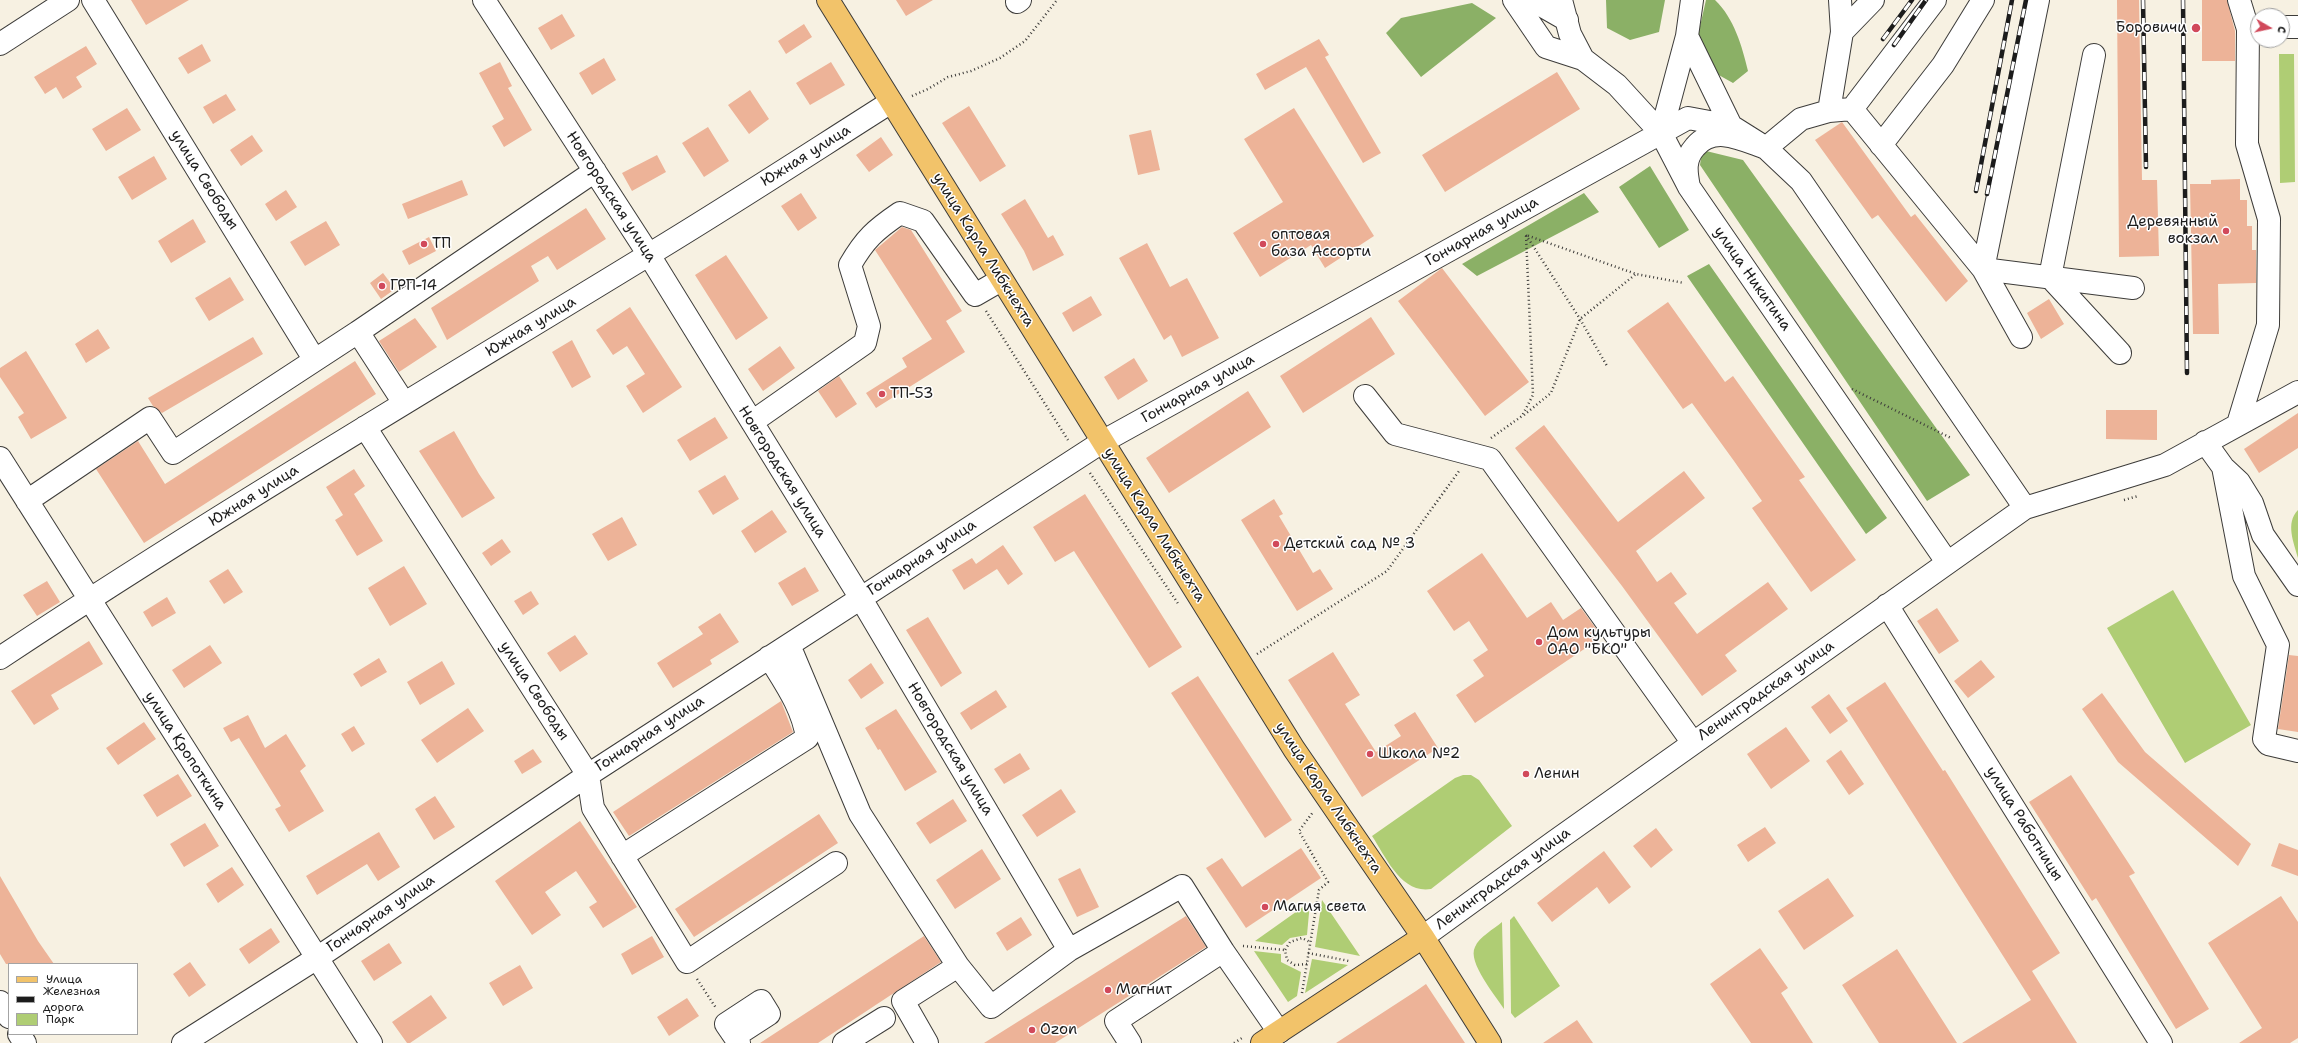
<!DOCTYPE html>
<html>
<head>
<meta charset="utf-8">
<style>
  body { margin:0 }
  #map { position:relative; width:2298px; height:1043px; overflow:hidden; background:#f7f1e2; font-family:"Shantell Sans",sans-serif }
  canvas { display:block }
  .legend { position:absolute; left:8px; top:963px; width:130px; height:72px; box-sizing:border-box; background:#fff; border:1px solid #a4a4a4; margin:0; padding:5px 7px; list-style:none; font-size:12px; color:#1c1c1c }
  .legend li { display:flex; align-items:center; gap:8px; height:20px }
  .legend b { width:20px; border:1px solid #a4a4a4 }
  .north { position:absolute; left:2250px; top:8px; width:40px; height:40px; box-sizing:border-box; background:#fff; border:1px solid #a4a4a4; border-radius:50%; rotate:99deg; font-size:11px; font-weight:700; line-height:16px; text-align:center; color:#1c1c1c }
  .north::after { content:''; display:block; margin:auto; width:14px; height:18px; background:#d1495b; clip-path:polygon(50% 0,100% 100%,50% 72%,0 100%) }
</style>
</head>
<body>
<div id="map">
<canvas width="2298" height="1043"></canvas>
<ul class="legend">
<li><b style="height:5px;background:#f2c36a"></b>Улица</li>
<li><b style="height:5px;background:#1c1c1c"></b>Железная дорога</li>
<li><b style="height:11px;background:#afcd74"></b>Парк</li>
</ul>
<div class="north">С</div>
</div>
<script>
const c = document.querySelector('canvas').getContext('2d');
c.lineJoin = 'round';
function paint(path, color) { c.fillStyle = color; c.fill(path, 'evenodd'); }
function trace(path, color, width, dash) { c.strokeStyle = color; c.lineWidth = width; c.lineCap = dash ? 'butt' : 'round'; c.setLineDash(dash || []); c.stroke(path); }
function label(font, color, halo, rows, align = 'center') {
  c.font = font + ' "Shantell Sans",sans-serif'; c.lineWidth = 3; c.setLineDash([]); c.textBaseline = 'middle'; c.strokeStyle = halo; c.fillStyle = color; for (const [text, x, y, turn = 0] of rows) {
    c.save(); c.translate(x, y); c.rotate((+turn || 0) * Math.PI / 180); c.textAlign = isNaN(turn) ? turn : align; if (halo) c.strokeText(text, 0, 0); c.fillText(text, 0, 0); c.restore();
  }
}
const green = new Path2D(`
  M2279 54H2294L2295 182 2280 183Z
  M2298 510V558C2294 543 2285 523 2298 510Z
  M2173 590 2251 725 2185 763 2107 628Z
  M1463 775H1471L1479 780 1512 826 1431 889C1401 894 1386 857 1372 836L1455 778Z
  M1322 900 1360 956 1315 947Z
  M1310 902 1307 935 1290 938 1282 945 1255 941Z
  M1514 916 1560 986 1515 1018 1511 1013 1510 920Z
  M1502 922 1504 1009C1496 996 1467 962 1475 947 1479 937 1494 929 1502 922Z
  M1254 951 1281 954V962L1301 972 1297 996 1288 1002Z
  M1312 959 1348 965 1305 993Z`);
const forest = new Path2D(`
  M1606 0H1665L1659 32 1630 40 1607 28Z
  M1706 0H1715C1734 18 1742 46 1748 71L1733 83 1708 69 1698 35Z
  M1472 3 1496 18 1421 77 1386 33 1401 18Z
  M1702 150 1743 160 1970 475 1927 501 1700 165Z
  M1650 166 1689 230 1659 248 1619 187Z
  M1584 193 1599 212 1477 276 1462 264Z
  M1709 264 1887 518 1866 534 1687 276Z`);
const building = new Path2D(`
  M131 0H189L146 25Z
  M896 0H933L906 16Z
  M2117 0H2139L2142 180H2157L2159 256 2119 257Z
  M2202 0H2227L2235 31V61H2202Z
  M562 14 575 36 551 50 538 28Z
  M804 24 812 37 786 54 778 41Z
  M1319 39 1329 55 1325 57 1381 153 1363 163 1306 67 1265 90 1256 74Z
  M202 44 211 61 188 74 178 58Z
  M86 46 97 64 76 77 82 87 63 99 56 87 45 94 34 77Z
  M604 58 616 80 592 95 579 73Z
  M500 62 512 86 508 88 532 130 504 147 492 126 504 119 479 73Z
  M831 62 845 85 810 105 796 83Z
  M1557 72 1580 109 1445 192 1422 155Z
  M750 90 769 119 749 134 728 105Z
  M226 94 236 110 213 124 203 107Z
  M969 106 1006 166 980 182 942 123Z
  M127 108 141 130 106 151 92 129Z
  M1294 108 1374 236 1325 268 1311 245 1260 277 1233 233 1283 202 1244 139Z
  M1842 122 1911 217 1915 214 1968 281 1946 302 1878 215 1872 219 1815 140Z
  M708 127 729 161 704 177 682 143Z
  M1151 130 1160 170 1138 175 1129 135Z
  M252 135 263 151 241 166 230 150Z
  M881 137 893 155 869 172 856 155Z
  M657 155 666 172 632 191 622 173Z
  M154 156 167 179 132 200 118 177Z
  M2240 179V200H2247V226H2252V250H2256V283L2218 284 2219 334H2193L2190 184H2211V180Z
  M462 180 468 195 408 219 402 204Z
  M286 190 297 207 276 221 265 204Z
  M801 193 817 218 798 231 781 206Z
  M1025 199 1048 238 1053 235 1064 255 1033 271 1024 251 1001 214Z
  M586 208 606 239 557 270 548 256 531 266 539 281 447 340 431 308Z
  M193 219 206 242 171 263 158 241Z
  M326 221 340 245 305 266 290 242Z
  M902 227 911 230 962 311 946 321 965 352 876 408 866 393 907 367 902 358 932 339 875 250Z
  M429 237 436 251 409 265 402 251Z
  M1147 243 1170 287 1187 278 1219 338 1182 357 1171 335 1164 340 1119 258Z
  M726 255 768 318 736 340 695 275Z
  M1442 268 1529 382 1485 416 1398 301Z
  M383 273 395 289 381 299 370 283Z
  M230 277 244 300 209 321 195 298Z
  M1091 296 1102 315 1073 332 1062 313Z
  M2049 299 2064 324 2041 339 2027 313Z
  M1668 302 1725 382 1733 376 1805 477 1799 480 1856 560 1811 592 1752 508 1762 501 1734 461 1692 403 1683 409 1627 331Z
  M630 307 682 387 643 413 626 386 645 374 627 346 613 355 596 330Z
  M1371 317 1395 354 1303 413 1280 376Z
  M415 318 437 347 399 372 379 341Z
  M98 329 110 348 86 363 75 344Z
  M253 337 263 354 162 413 153 406 148 398Z
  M572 340 591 377 572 388 552 352Z
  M780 346 795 368 763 391 748 369Z
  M26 351 67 418 31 439 18 417 24 413 0 377V368Z
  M1134 358 1148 381 1118 400 1104 377Z
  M355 361 376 394 144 543 96 469 138 441 165 484Z
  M839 376 857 404 836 418 818 391Z
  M1248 391 1271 427 1169 493 1146 458Z
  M2106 410H2157V440L2106 439Z
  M2298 413V448L2259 473 2244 449Z
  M715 417 728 438 690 461 677 440Z
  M1544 425 1618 522 1684 471 1705 498 1636 551 1657 582 1671 572 1687 594 1674 603 1697 634 1768 582 1788 609 1725 655 1737 671 1702 696 1622 586 1515 448Z
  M454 431 479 474 495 498 462 518 419 451Z
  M354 469 365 486 354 494 383 541 357 556 335 520 343 515 326 487Z
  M725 475 739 499 713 515 698 491Z
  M1085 494 1182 647 1149 668 1074 551 1055 562 1033 527Z
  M1274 499 1283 514 1279 516 1313 573 1320 569 1333 589 1297 611 1241 520Z
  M772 510 787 532 755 553 741 531Z
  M622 517 637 545 608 561 592 534Z
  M502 539 511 552 491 566 482 553Z
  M1003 545 1023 574 1008 585 997 569 964 590 952 570 972 558 976 564Z
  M1482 553 1527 618 1551 602 1563 620 1581 608 1602 637 1475 723 1456 695 1484 676 1473 660 1488 650 1469 621 1454 631 1427 591Z
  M404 566 427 604 390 626 368 588Z
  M805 567 819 591 792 606 778 583Z
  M228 569 243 592 224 604 209 581Z
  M47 581 60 602 37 616 23 595Z
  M531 591 539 604 523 615 514 601Z
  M167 597 176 613 152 627 143 612Z
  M1937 608 1959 641 1939 654 1917 621Z
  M720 613 739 642 710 660 712 664 673 688 657 663 703 634 698 627Z
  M928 617 962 673 941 687 906 630Z
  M575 635 588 654 560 672 547 653Z
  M89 641 103 664 51 695 59 709 34 725 11 691Z
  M210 645 222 663 184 688 172 670Z
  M1333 652 1360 695 1345 704 1376 752 1401 736 1394 725 1415 712 1438 748 1362 797 1288 680Z
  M2289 655 2298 656V732L2278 729Z
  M379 658 387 672 361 687 353 674Z
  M1981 660 1995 677 1968 698 1954 681Z
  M442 661 455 684 420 705 407 682Z
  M871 663 884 683 861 699 848 680Z
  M1198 676 1292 820 1265 838 1171 693Z
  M1885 682 1943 771 1945 770 2060 953 2032 971 2077 1043H1962L2031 1000 1846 708Z
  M996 690 1007 707 971 730 960 713Z
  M2102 693 2145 752 2251 844 2238 866 2118 762 2082 709Z
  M1829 694 1848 721 1830 734 1811 707Z
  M781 701 793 732 629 836 613 812Z
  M468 708 484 731 437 763 421 740Z
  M896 709 937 772 905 791 880 749 878 750 865 728Z
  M248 715 265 748 286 734 306 766 300 771 324 811 289 832 275 809 281 806 239 738 231 742 223 728Z
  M144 722 156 739 118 765 106 748Z
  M354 726 365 744 352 752 341 734Z
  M1786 727 1810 761 1771 789 1747 754Z
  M533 749 542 762 522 774 514 761Z
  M1841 750 1864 784 1849 795 1826 761Z
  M1020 753 1030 769 1004 784 994 769Z
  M178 774 192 796 157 817 143 795Z
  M2071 775 2135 873 2129 876 2209 1009 2176 1029 2096 898 2092 901 2029 802Z
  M1061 789 1076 812 1037 837 1022 815Z
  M435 796 455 827 434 840 415 809Z
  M953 799 967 821 930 844 916 823Z
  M819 814 838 843 694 937 675 909Z
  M580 821 637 907 603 928 589 907 597 902 576 871 545 892 561 915 532 935 495 881Z
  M205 823 219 846 184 867 170 844Z
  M1765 827 1776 843 1748 862 1737 845Z
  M1656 828 1673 850 1651 868 1633 846Z
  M379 832 400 867 378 881 367 864 317 895 306 876Z
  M2279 843 2298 850V876L2271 866Z
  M1301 848 1321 878 1246 928 1206 868 1222 858 1242 887Z
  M982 849 1001 879 955 909 936 880Z
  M1604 851 1631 887 1609 904 1597 887 1552 922 1537 903Z
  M232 867 244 885 218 903 206 884Z
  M1080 868 1099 907 1077 917 1058 879Z
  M0 876 38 941 54 964H6L0 954Z
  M1828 878 1854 916 1804 950 1778 911Z
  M2281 896 2298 922V1038L2290 1043H2239L2262 1028 2208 943Z
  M1186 916 1206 947 1055 1043H984Z
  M1021 917 1032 935 1007 951 996 933Z
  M271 928 280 942 249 964 239 949Z
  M652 936 664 957 632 975 621 954Z
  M924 936 941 962 818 1043H760Z
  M389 943 402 963 374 981 361 961Z
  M1760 948 1788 988 1781 993 1813 1043H1751L1710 984Z
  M1897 949 1957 1043H1879L1842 985Z
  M190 962 206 985 189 997 173 974Z
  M520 965 533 988 503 1006 489 983Z
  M1426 984 1465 1043H1336L1416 991Z
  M431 995 447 1018 410 1043H407L392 1022Z
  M687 998 699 1016 669 1036 657 1017Z
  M1577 1020 1593 1043H1543Z`);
const path = new Path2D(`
  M912 96 928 89 948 77 971 71 1000 58 1025 41 1057 0
  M1526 235 1580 319 1607 366
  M986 311 1068 440
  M1852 389 1951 438
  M1524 415 1551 393 1580 319 1636 274
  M1491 438 1522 416 1533 395 1526 235 1636 274 1684 283
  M1090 473 1179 605
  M2124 500 2138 496
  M1257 654 1387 571 1459 471
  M1243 946 1285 950
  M1308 953 1349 961
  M1307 964 1295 965 1287 960 1285 950 1290 942 1302 938 1310 942
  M697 979 716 1008
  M1302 993 1319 890 1328 882 1299 831 1313 812
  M1234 1043 1242 1038`);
const minor = new Path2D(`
  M93 0 314 359
  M484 0 649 255 860 597 1069 950
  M1514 0 1546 47 1583 59
  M1532 0 1567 20
  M1561 0 1570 34 1583 59 1617 85 1661 133 1689 187 1947 562
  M1840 0 1842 32
  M1017 2 1020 0
  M2282 27H2298
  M1687 36 1731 126
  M0 44 68 0
  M2094 55 2050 277 2120 353
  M1852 109 1935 0
  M1829 111 1842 32 1873 0
  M1661 133 1687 36 1692 0
  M1881 145 1943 65 1983 0
  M1689 187C1686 172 1684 159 1695 147 1714 124 1743 140 1766 148L1801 119 1829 111 1852 109 1983 269 2038 0
  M358 332 595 171
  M2021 337 1983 269 2133 288
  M1365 396 1395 434 1490 459 1693 743
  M752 422 865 343 869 326 850 265C865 239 875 230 900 213L923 221 975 295 1001 280
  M2238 424 2268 325 2269 219 2247 144 2248 29 2239 0
  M365 427 588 775 593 808 687 962 836 863
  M2205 442 2223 467 2244 576 2278 645 2264 739 2268 744 2298 751
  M0 458 371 1043
  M2225 469 2239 482 2252 503 2263 535 2298 585
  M27 501 150 418 173 453 358 332 404 403
  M1887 605 2161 1043
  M789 645 860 814 958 966 903 1001 927 1043
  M0 658C211 518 429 389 645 257 728 207 809 154 891 102
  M622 856 807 738C803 708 785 683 769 657
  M1423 937 1554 842 2025 508 2165 465 2298 392
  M958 966 991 1007 1069 950 1182 886 1223 951
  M0 1002 9 1017
  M19 1034 25 1043
  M735 1036 769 1014 761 1001 726 1024 739 1043
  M183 1043 317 958 588 775 1102 442 1688 118 1731 126 1766 148 1801 181 2025 508
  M844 1043 884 1018
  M1130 1043 1116 1021 1223 951 1279 1032`);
const major = new Path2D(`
  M828 0 1294 749 1423 937 1490 1043
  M1262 1043 1423 937`);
const rail = new Path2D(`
  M2143 0 2146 167
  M2183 0 2187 373
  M1883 39 1912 0
  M1894 45 1926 0
  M1976 191 2012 0
  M1987 194 2026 0`);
const markers = [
  [2196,28,5,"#d1495b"],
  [2226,231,4,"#d1495b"],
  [424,244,4,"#d1495b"],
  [1263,244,4,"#d1495b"],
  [382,286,4,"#d1495b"],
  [882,394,4,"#d1495b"],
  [1276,544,4,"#d1495b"],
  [1539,642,4,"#d1495b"],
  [1370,754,4,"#d1495b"],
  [1526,774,4,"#d1495b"],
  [1265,907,4,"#d1495b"],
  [1108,990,4,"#d1495b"],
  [1032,1030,4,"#d1495b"]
];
const poiNames = [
  ["Боровичи",2187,28,"right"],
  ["Деревянный",2218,222,"right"],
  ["вокзал",2218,239,"right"],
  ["оптовая",1271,235],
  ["база Ассорти",1271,252],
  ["ТП",432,244],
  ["ГРП-14",390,286],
  ["ТП-53",890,394],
  ["Детский сад № 3",1284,544],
  ["Дом культуры",1547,633],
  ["ОАО \"БКО\"",1547,650],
  ["Школа №2",1378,754],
  ["Ленин",1534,774],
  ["Магия света",1273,907],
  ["Магнит",1116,990],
  ["Ozon",1040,1030]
];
const streetNames = [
  ["Южная улица",806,156,-32],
  ["улица Свободы",204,180,58],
  ["Новгородская улица",611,197,57],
  ["Гончарная улица",1482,232,-29],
  ["улица Карла Либкнехта",983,250,58],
  ["улица Никитина",1752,279,55],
  ["Южная улица",531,327,-31],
  ["Гончарная улица",1198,389,-29],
  ["Новгородская улица",782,472,58],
  ["Южная улица",254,496,-32],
  ["улица Карла Либкнехта",1154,525,58],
  ["Гончарная улица",922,558,-33],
  ["улица Свободы",534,691,57],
  ["Ленинградская улица",1766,691,-35],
  ["Гончарная улица",650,734,-33],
  ["Новгородская улица",950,749,59],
  ["улица Кропоткина",185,751,57],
  ["улица Карла Либкнехта",1328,798,56],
  ["улица Работницы",2024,824,58],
  ["Ленинградская улица",1503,879,-36],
  ["Гончарная улица",381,914,-34]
];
paint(green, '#afcd74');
paint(forest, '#8bb066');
paint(building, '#edb398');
trace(minor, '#3d3c3a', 24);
trace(major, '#3d3c3a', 24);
trace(path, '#3d3c3a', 2.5, [1, 3]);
trace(minor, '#fff', 22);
trace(major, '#f2c36a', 22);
trace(rail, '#1c1c1c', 4.5);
trace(rail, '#fff', 3, [9]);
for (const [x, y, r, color] of markers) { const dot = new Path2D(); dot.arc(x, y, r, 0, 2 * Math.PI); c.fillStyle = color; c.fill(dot); trace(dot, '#fff', 1.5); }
label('15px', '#1c1c1c', '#fff', poiNames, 'left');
label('15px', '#1c1c1c', '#fff', streetNames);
</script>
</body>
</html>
